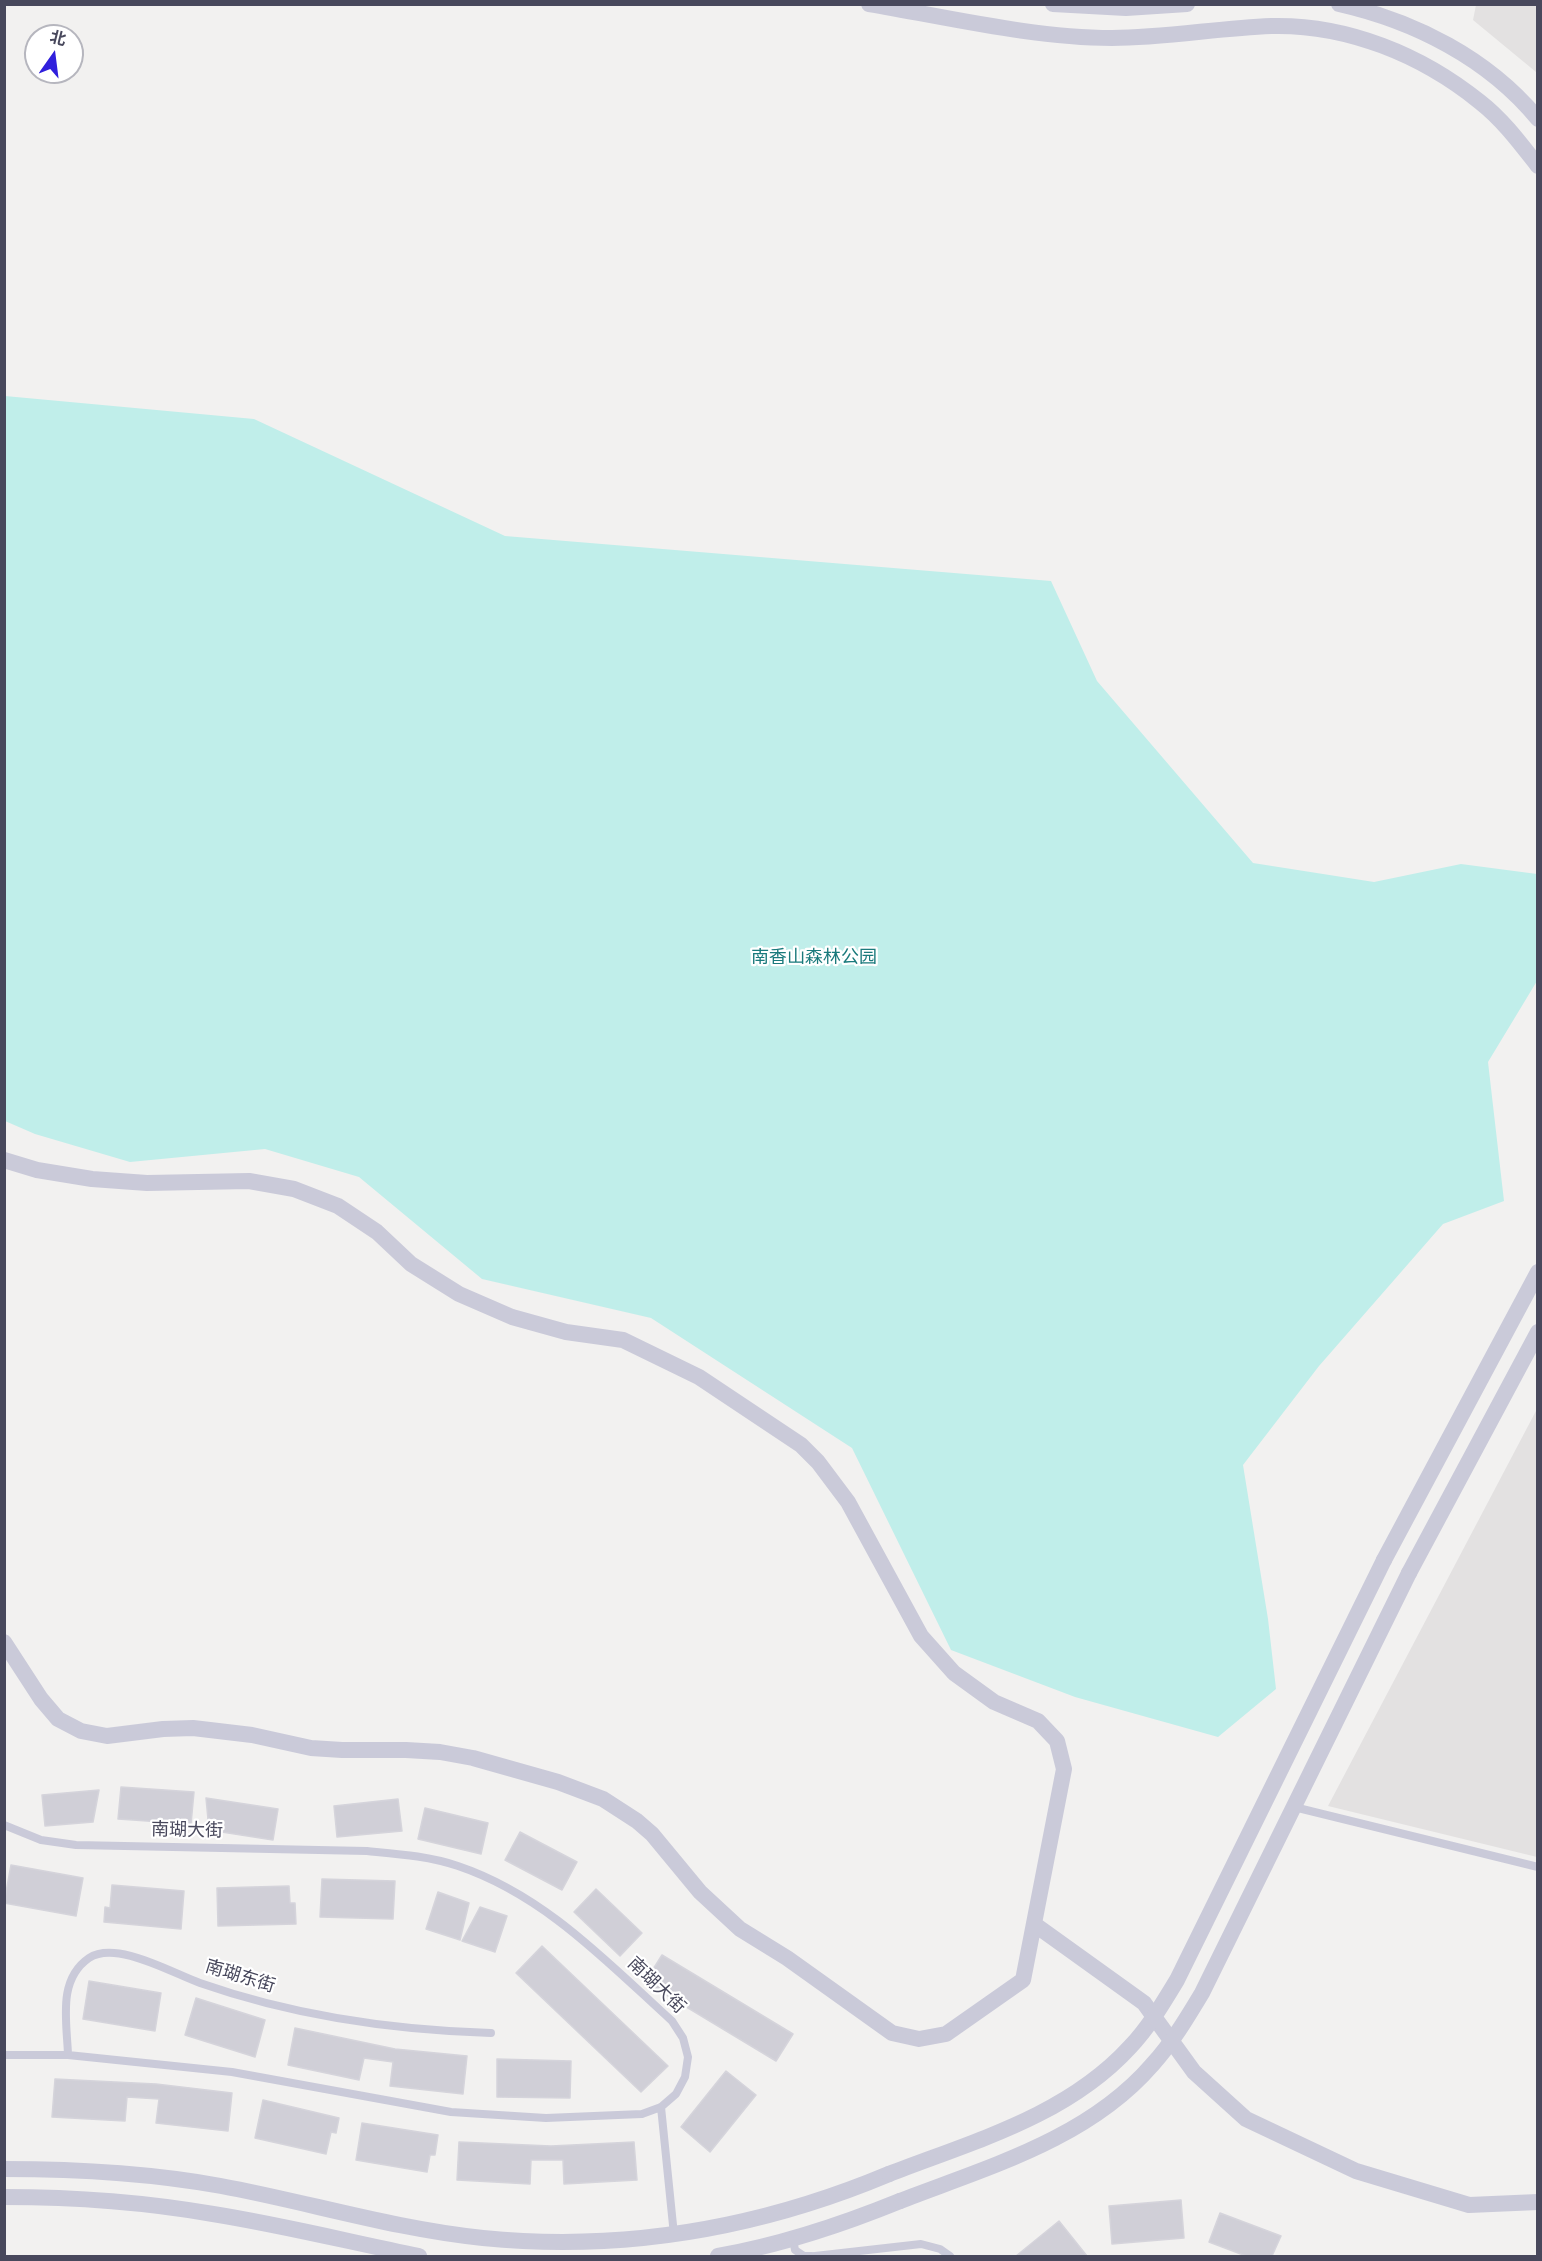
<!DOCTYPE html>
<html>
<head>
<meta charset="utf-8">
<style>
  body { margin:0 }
  #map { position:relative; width:1542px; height:2261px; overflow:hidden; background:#f2f1f0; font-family:"DejaVu Sans","Noto Sans SC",sans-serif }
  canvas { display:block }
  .frame { position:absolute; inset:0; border:6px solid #48485c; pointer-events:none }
  .north { position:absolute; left:24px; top:24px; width:60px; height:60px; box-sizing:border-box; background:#fff; border:2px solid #b6b6be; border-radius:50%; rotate:14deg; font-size:16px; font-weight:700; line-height:24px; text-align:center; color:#48485c }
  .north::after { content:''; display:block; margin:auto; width:21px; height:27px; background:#301fdc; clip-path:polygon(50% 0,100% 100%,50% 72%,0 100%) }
</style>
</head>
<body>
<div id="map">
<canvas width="1542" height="2261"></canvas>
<div class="frame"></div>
<div class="north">北</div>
</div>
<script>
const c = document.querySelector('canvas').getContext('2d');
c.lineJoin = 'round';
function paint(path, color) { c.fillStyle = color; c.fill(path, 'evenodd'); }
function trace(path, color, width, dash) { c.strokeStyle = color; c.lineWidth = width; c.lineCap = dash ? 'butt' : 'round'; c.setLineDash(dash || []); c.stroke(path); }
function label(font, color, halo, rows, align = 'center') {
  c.font = font + ' "DejaVu Sans","Noto Sans SC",sans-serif'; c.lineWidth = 4.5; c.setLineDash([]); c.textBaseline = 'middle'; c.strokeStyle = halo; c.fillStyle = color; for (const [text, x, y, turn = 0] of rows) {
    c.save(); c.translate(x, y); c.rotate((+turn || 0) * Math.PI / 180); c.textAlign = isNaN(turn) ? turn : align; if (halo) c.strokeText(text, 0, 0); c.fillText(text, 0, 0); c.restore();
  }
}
const education = new Path2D(`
  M1476 5H1537L1536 72 1473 20Z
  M1537 1409V1857L1328 1806Z`);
const green = new Path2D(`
  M5 396 254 419 505 536 1051 581 1097 681 1253 863 1374 882 1461 864 1537 874V981L1488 1062 1504 1201 1443 1224 1319 1366 1243 1465 1268 1619 1276 1689 1218 1737 1075 1697 951 1650 852 1448 651 1318 482 1279 359 1177 265 1149 130 1162 35 1134 5 1121Z`);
const building = new Path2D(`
  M121 1787 194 1792 191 1824 118 1819Z
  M99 1790 93 1822 45 1826 42 1795Z
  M206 1798 278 1809 273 1840 209 1830Z
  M398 1799 402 1831 337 1837 334 1806Z
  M425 1808 488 1823 481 1854 418 1839Z
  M520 1832 577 1862 562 1890 505 1860Z
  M11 1865 83 1878 76 1916 4 1903Z
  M322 1879 395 1881 393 1919 320 1917Z
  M112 1885 184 1891 181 1929 104 1922 105 1907 110 1908Z
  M289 1886 290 1903H295L296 1924 218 1926 217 1888Z
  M596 1889 642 1933 620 1956 574 1912Z
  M438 1892 469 1903 460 1940 426 1929Z
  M480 1907 507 1916 495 1952 462 1941Z
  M542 1946 668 2066 641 2092 516 1973Z
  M662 1955 793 2034 776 2061 645 1982Z
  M89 1981 161 1993 155 2031 83 2019Z
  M196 1998 265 2020 255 2057 185 2035Z
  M295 2028 395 2049 467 2056 463 2094 390 2086 393 2062 364 2058 359 2080 288 2065Z
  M497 2059 571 2061 570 2098 497 2097Z
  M726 2071 756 2095 710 2152 681 2127Z
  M55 2079 156 2084 232 2093 228 2131 156 2123 159 2099 127 2097 125 2121 52 2117Z
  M263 2100 339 2118 336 2133 331 2132 326 2154 255 2138Z
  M362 2123 438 2135 435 2155H430L427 2172 356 2160Z
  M459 2142 551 2146 634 2142 637 2180 564 2184 563 2160H531L530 2184 457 2180Z
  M1181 2200 1184 2238 1112 2244 1109 2206Z
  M1220 2213 1281 2236 1272 2256H1246L1209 2242Z
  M1059 2221 1087 2256H1016Z`);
const lane = new Path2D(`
  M1294 1807 1538 1867
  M4 1825 41 1840 76 1845 367 1851C398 1854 428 1856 458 1866 544 1895 606 1961 672 2021L683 2038 688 2057 685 2077 676 2094 661 2107 642 2114 546 2118 451 2112 232 2072 68 2055H4
  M68 2055C67 2022 57 1980 89 1958 116 1940 172 1973 200 1983 294 2016 392 2030 491 2033
  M661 2107 674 2235
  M793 2239 795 2250 804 2256H812
  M815 2256 921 2244 940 2249 950 2256`);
const street = new Path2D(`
  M869 4C947 17 1034 38 1112 38 1165 38 1218 28 1271 26 1347 24 1422 55 1480 102 1503 120 1520 143 1538 166
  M1053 4 1126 8 1187 4
  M1339 4C1414 21 1488 58 1538 119
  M4 1160 37 1170 92 1179 147 1183 249 1181 294 1189 338 1206 377 1232 411 1264 459 1294 512 1317 566 1332 623 1340 699 1377 801 1445 818 1462 848 1502 921 1636 954 1673 994 1702 1038 1721 1057 1741 1064 1769 1023 1980 946 2034 919 2039 892 2033 787 1958 740 1929 700 1892 652 1834 637 1821 603 1799 558 1782 473 1758 440 1752 406 1750H342L311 1748 252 1735 193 1728 163 1729 107 1736 81 1731 58 1719 41 1699 4 1642
  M1384 1560 1538 1272
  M1409 1573 1538 1332
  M1034 1924 1144 2003 1194 2072 1246 2119 1356 2171 1469 2205 1538 2202
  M4 2169C77 2169 150 2173 221 2186 308 2202 394 2229 483 2238 623 2252 760 2228 889 2174
  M4 2197C75 2197 144 2202 213 2214 282 2225 350 2242 419 2256
  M718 2256C781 2245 841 2225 900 2201`);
const streetBridge = new Path2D(`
  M889 2174C974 2141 1067 2116 1130 2047 1149 2027 1163 2003 1177 1980L1384 1560
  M900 2201C988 2167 1088 2139 1152 2065 1172 2043 1187 2018 1202 1993L1409 1573`);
const parkNames = [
  ["南香山森林公园",814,958]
];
const streetNames = [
  ["南瑚大街",187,1831,1],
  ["南瑚东街",240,1977,17],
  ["南瑚大街",656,1986,44]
];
paint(education, '#e3e1e1');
paint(green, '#c0eeea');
paint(building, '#d0cfd7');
trace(building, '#d5d4db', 1.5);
trace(lane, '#cacad9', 8);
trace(street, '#cacad9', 16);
trace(streetBridge, '#cacad9', 16);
label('18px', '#1a7a7c', '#fff', parkNames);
label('18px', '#48485c', '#fff', streetNames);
</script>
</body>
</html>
